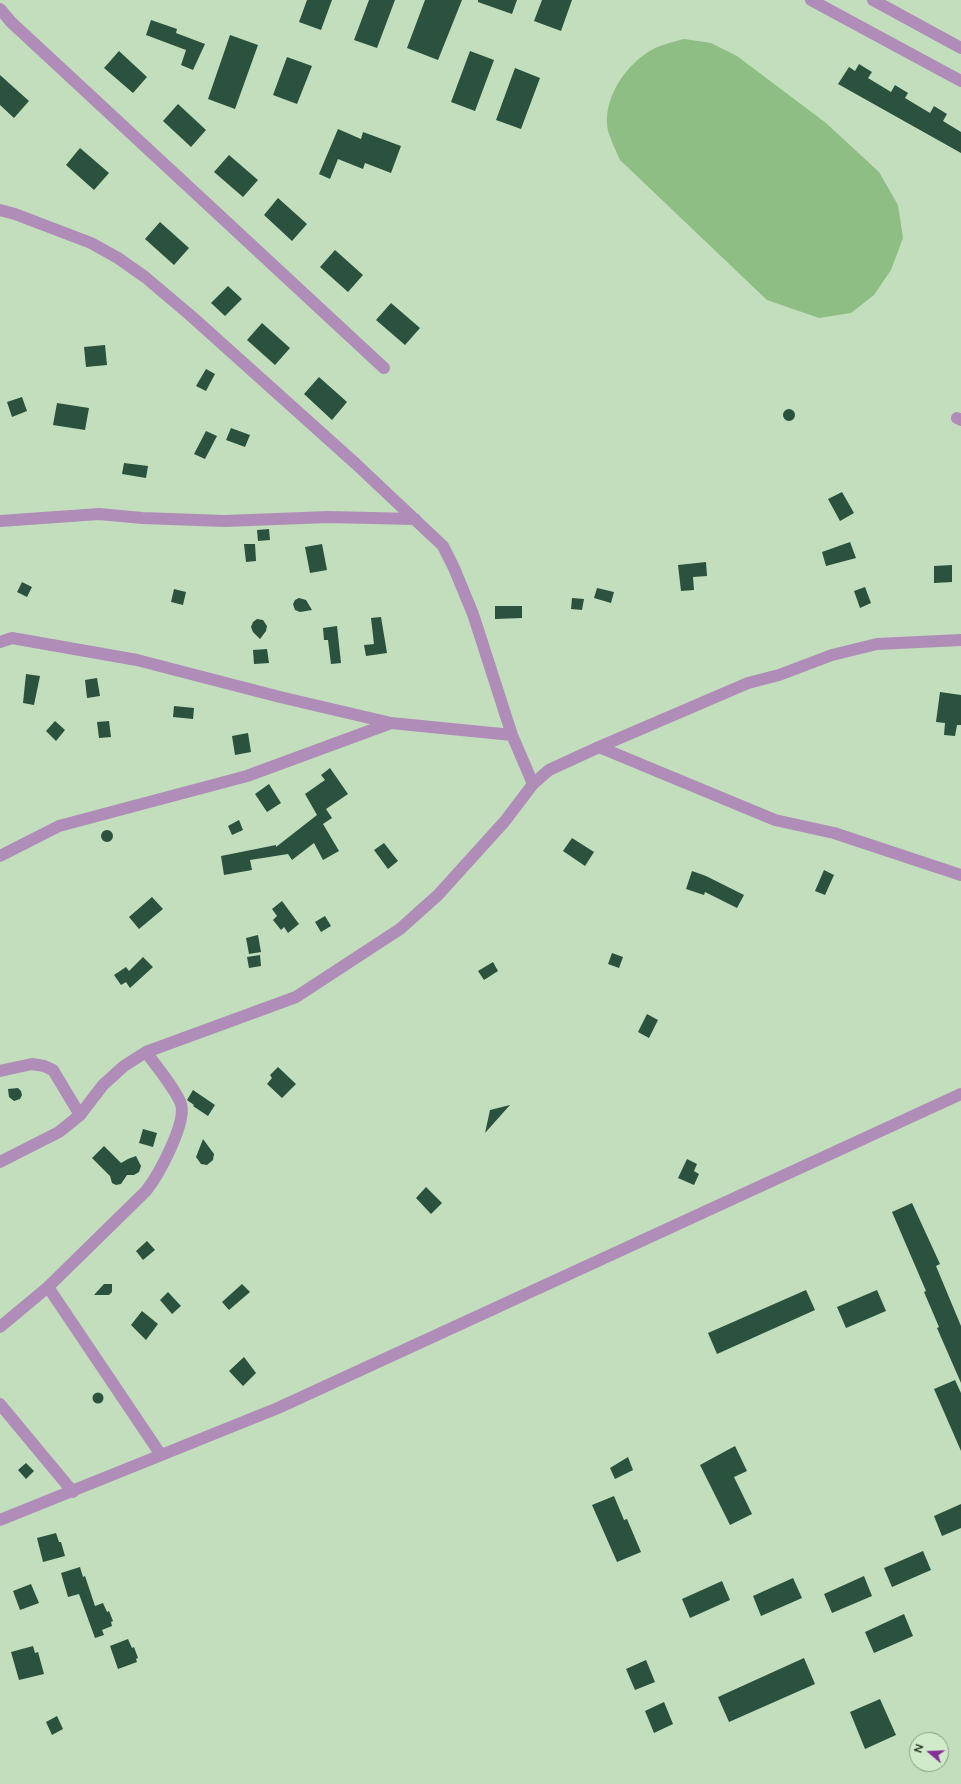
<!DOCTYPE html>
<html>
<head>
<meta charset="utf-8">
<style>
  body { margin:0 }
  #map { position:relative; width:961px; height:1784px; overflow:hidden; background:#c2debc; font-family:Lato,sans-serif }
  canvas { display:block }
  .north { position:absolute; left:909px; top:1732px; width:40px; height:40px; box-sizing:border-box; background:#cfebc9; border:1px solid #8a9f85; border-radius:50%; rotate:289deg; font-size:11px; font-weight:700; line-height:16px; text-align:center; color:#222c1f }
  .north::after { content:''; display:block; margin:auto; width:14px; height:18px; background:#882e9a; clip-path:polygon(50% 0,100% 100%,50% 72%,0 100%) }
</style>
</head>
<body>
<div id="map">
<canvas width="961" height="1784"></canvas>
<div class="north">N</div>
</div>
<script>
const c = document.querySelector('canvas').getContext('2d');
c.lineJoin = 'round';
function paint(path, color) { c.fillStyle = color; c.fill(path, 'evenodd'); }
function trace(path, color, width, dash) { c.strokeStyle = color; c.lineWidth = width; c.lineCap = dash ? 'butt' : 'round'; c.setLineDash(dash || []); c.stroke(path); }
const green = new Path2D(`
  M684 39 711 43 737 56 826 123 879 172 898 205 903 238 891 270 874 295 851 313 819 318 767 300 620 160C616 151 612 143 609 134 599 100 629 58 660 46 668 43 676 41 684 39Z`);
const building = new Path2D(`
  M307 0H332L321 30 299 22Z
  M369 0H395L377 48 354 40Z
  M425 0H462L438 60 407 48Z
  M478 0H517L512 14 478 2Z
  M542 0H572L561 31 534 21Z
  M151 20 177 29 176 33 205 44 193 70 181 65 186 50 146 35Z
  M230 35 258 45 235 109 208 99Z
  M119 51 147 77 133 93 104 68Z
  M470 51 494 60 475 111 451 102Z
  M287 57 312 66 297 104 273 95Z
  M859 64 872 72 868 78 891 92 895 85 908 93 905 98 930 113 934 106 947 114 943 121 961 132V153L838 84 849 67 855 71Z
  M515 68 540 78 521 129 496 120Z
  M0 75 29 101 14 118 0 105Z
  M178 104 206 130 191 147 163 121Z
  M338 129 361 139 363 132 401 146 391 173 365 163 363 169 338 159 330 179 319 174Z
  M80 148 109 173 94 190 66 165Z
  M229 155 258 180 243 197 214 172Z
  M278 198 307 224 292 241 264 215Z
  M160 222 189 248 174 265 145 239Z
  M335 250 363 275 348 292 320 267Z
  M228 286 242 299 225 316 211 303Z
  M391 303 420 328 405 345 376 320Z
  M262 323 290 348 275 365 247 340Z
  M105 345 107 365 86 367 84 347Z
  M206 369 215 374 206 391 196 386Z
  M319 377 347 402 332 420 304 394Z
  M22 397 27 411 12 417 7 402Z
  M57 403 89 408 85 430 53 425Z
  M783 415a6 6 0 1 1 12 0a6 6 0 1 1-12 0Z
  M231 428 250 435 245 447 226 440Z
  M206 431 217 436 205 459 194 454Z
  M124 463 148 466 146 478 122 474Z
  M842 492 854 513 840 521 828 499Z
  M269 529 270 540 258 541 257 530Z
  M850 542 856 558 826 566 822 552Z
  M244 544H255L256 561 246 562Z
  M322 544 327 570 310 573 305 547Z
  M706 562 707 576 693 577 694 590 681 591 678 565Z
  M952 565V582L934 583V566Z
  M22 582 32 587 27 597 17 592Z
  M865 587 871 603 860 608 854 591Z
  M597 588 614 592 611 603 594 598Z
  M174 589 186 592 183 605 171 602Z
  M299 598 306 600 312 610 300 612 295 610 293 604 295 600Z
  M572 598 584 599 582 610 571 609Z
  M495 606H522V618L495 619Z
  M381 617 387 653 366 656 364 645 374 644 371 618Z
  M257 619 263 620 267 626 266 631 260 639 253 632 251 627 253 622Z
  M337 626 341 663 331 664 328 640H324L323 628Z
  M267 649 269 663 254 664 253 650Z
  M26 674 40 676 34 705 23 703Z
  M97 678 100 696 87 698 85 680Z
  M940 692 961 695V725H957L955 736 944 735 945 723 936 722Z
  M174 706 194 708 193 719 173 717Z
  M55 721 65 730 56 741 46 731Z
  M109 721 111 737 99 738 97 722Z
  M248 733 251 752 235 755 232 736Z
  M330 768 348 794 326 809 332 818 323 824 339 851 323 860 314 843 292 860 288 854 250 860 252 870 224 875 221 856 276 845V847L317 815 305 794 325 780 321 775Z
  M269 784 281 803 267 812 255 794Z
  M239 820 243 830 232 835 228 826Z
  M101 836a6 6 0 1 1 12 0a6 6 0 1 1-12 0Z
  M572 838 594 852 585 866 563 851Z
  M384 843 398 861 388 869 374 850Z
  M824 870 834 875 825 895 815 891Z
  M692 871 706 876 744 895 737 908 705 892 704 895 686 889Z
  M152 897 163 909 139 929 129 917Z
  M282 901 299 924 288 933 284 927 281 930 273 920 277 916 272 909Z
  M325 916 331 926 321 932 315 922Z
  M258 935 261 952 249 954 246 938Z
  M612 953 623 957 619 968 608 964Z
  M260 955 261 966 249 968 247 957Z
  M143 957 153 967 130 988 126 982 121 985 114 975 126 967 129 971Z
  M493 962 498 971 484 980 478 971Z
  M647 1014 658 1020 649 1038 638 1032Z
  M278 1067 296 1084 282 1098 267 1084 272 1078 270 1075Z
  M18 1088 21 1091 22 1095 20 1099 14 1101 9 1097 8 1089Z
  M193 1090 215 1105 208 1116 193 1106 194 1105 187 1100Z
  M510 1105 485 1133 490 1110Z
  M143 1129 157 1133 153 1147 139 1143Z
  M203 1139 214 1154 213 1160 207 1165 201 1164 196 1157Z
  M104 1146 121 1163 128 1159 136 1156 141 1166 139 1172 134 1175H127L121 1184 116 1185 112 1183 110 1176 92 1158Z
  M687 1159 697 1164 694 1171 699 1174 694 1185 678 1178Z
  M426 1187 442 1203 431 1214 416 1198Z
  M912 1203 940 1264 936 1266 961 1326V1383L937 1328 939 1327 924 1292 926 1291 892 1212Z
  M147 1241 155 1250 143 1260 136 1251Z
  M104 1284H112V1292L109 1295H94Z
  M242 1284 250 1292 229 1310 222 1302Z
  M806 1290 815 1310 717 1354 708 1333Z
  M877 1290 886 1311 846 1328 837 1307Z
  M168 1292 181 1306 172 1314 160 1300Z
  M142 1311 158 1324 146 1340 131 1325Z
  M244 1357 256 1373 243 1386 229 1371Z
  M955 1380 961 1393V1451L934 1389Z
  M92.5 1398a5.5 5.5 0 1 1 11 0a5.5 5.5 0 1 1-11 0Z
  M735 1446 747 1471 734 1477 752 1514 730 1525 700 1465Z
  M628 1457 633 1470 615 1479 610 1468Z
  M26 1463 34 1471 26 1479 18 1470Z
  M614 1496 624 1520 627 1519 641 1552 617 1562 592 1505Z
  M961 1504V1528L942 1536 934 1516Z
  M56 1533 59 1542H61L65 1556 43 1562 37 1538Z
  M923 1551 931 1570 892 1587 884 1568Z
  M80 1567 83 1577 85 1576 95 1606 103 1603 107 1612 109 1611 113 1621 111 1622 112 1626 102 1630 104 1635 95 1638 79 1594 68 1597 61 1573Z
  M864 1576 872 1596 832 1613 824 1594Z
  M793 1578 802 1598 761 1616 753 1596Z
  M722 1581 730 1600 690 1618 682 1599Z
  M31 1584 39 1603 20 1610 13 1591Z
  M904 1614 913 1636 874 1653 865 1632Z
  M128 1639 132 1648 134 1647 138 1658 136 1659 137 1662 118 1669 110 1646Z
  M33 1646 35 1653 38 1652 44 1674 19 1680 11 1652Z
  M804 1658 815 1684 729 1722 718 1697Z
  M646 1660 655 1682 635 1690 626 1669Z
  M880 1699 896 1735 865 1749 850 1712Z
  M664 1702 673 1724 654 1733 645 1711Z
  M57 1716 63 1729 52 1735 46 1722Z`);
const minor = new Path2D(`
  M811 0 961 81
  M873 0 961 48
  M0 9 11 22 384 368
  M0 210 15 214 91 243 118 258 145 277 190 315 356 464 443 546 454 568 473 614 512 735 533 784
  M957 418 961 420
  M0 521 99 514 142 518 225 521 328 517 415 519
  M0 642 12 638 137 660 280 697 391 723 512 735
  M599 747 775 820 834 833 961 875
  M0 856 59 826 247 776 391 723
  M0 1071 32 1064 44 1066 53 1070 80 1115
  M0 1162 59 1132 80 1115 103 1085 124 1066 146 1052 296 997 400 929 438 895 505 821 533 784 549 770 599 747 748 683 779 675 832 655 877 644 961 640
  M48 1287 161 1455
  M0 1327 48 1287 146 1191C158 1176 187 1123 181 1104 175 1088 156 1066 146 1052
  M0 1404 73 1492
  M0 1520 278 1408 961 1094`);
paint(green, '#8fbe85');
paint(building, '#2b523e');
trace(minor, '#b08db8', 12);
</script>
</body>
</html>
